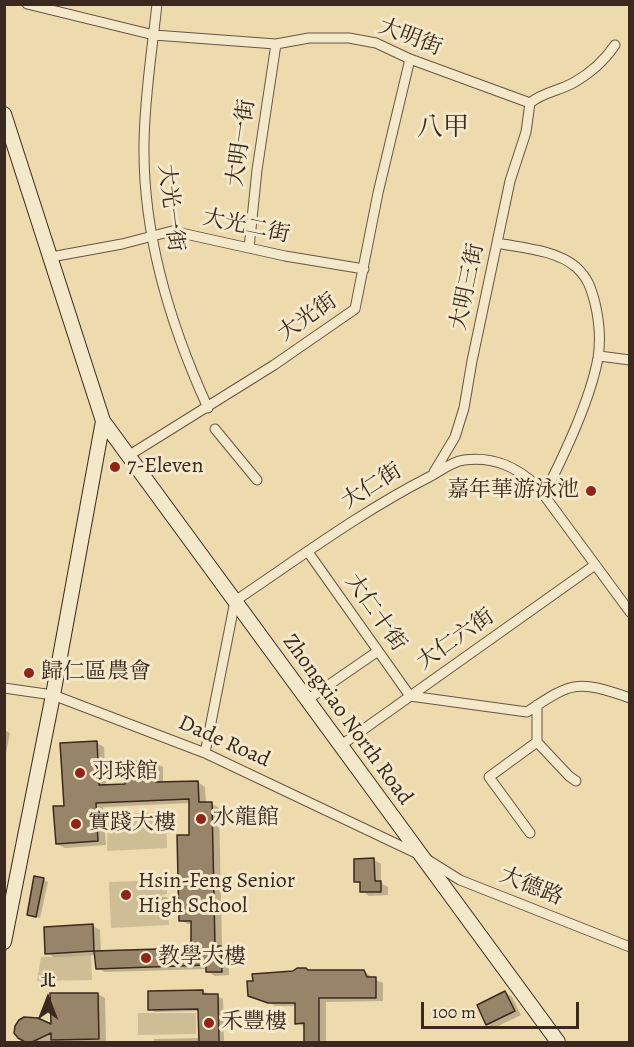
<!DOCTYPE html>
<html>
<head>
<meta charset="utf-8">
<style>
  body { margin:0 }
  #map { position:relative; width:634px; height:1047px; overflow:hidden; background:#eddbae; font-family:Alegreya,"Noto Serif TC",serif }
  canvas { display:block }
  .frame { position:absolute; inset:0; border:6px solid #3b281f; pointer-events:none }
  .north { position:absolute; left:18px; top:969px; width:60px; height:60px; -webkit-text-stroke:4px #f3e8ca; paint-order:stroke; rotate:0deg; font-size:16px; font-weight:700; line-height:24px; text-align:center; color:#3b281f }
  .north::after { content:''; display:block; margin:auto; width:21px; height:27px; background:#3b281f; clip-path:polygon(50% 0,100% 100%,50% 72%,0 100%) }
  .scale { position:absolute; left:421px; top:1002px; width:158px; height:27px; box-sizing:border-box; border:3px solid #3b281f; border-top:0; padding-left:8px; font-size:18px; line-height:21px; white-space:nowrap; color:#3b281f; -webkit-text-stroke:4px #f3e8ca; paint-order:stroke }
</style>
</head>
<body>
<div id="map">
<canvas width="634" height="1047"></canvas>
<div class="frame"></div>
<div class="north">北</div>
<div class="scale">100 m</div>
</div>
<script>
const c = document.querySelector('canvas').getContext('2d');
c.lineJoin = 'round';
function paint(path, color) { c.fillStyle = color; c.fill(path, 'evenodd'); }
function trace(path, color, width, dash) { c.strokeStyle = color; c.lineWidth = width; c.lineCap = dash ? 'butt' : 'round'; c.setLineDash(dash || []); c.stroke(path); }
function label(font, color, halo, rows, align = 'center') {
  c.font = font + ' Alegreya,"Noto Serif TC",serif'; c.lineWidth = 6; c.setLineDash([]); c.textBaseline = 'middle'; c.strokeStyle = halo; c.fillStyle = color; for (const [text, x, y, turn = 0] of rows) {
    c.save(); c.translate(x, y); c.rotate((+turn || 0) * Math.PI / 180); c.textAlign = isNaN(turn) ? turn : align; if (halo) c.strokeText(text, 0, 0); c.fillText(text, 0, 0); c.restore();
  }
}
const green = new Path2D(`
  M166 812 167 848 107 851 108 814Z
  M167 880V894L162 895 158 899V903L162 907 168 908 169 925 111 928 109 882Z
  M91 955 92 980 37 981 41 957Z
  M138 1013H196V1034L138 1035Z`);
const shadow = new Path2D(`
  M4 730 10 733 4 763Z
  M97 743 104 747 106 786 127 785 155 763 163 767V784L198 782 205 787 206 804H212L219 808 222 948 228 952 229 975 215 976 207 971V969L105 972 97 968 96 955 54 957 47 953 93 926 100 930 101 953 193 949 192 924H188L180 920 191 837 190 803 103 807 106 845 65 848 57 844 66 807Z
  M374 860 381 864V883L388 887V895L369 896 362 891V885L355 881Z
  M44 880 48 882 40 918 29 914Z
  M162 897H166L173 903 169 907H165L160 903Z
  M363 971 371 976 372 979 383 983V1001L326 1002V1042H305V1027L296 1023V1006H276L250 995 310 972Z
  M202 991 223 999 224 1042H154V1039L201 1038 200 1011 155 1012 149 1009Z
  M505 992 512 997 521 1015 494 1028 487 1024Z
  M98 994 105 998 106 1042H58L53 1040 47 1042 26 1041 53 1027Z`);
const building = new Path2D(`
  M97 741 99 785 125 784V762L156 761V782L198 781 199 802H212L215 946H221L222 972H206V965L96 969 94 951 191 948V921H179L177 835H189V799L96 803 98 841 56 844 53 806H64L60 743Z
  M374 858 375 881H381V892H360V882H354V859Z
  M34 876 44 878 36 917 27 915Z
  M93 924 94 951 45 954 44 927Z
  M297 968H306L308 970H364L367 977H376V998H319V1042H304V1023L295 1024V1003H268L248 996 247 981H253L252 974 293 971Z
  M203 990V994H218L219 1042H199L198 1009 148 1010V991Z
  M505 991 515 1011 486 1025 477 1005Z
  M50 993H98L99 1039 51 1040V1033L32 1042H25L18 1038 14 1033 15 1026 19 1020 24 1017 38 1018 51 1024Z`);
const street = new Path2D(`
  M27 4 154 35 276 44 309 38H349L376 43 410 59 530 103C543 92 559 91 573 83 589 74 605 60 615 45
  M157 4C152 51 144 100 144 146 143 236 171 327 208 408
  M497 243C523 248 556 250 576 267 588 278 591 288 595 303 599 320 601 339 598 358 590 401 564 455 544 495
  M249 248 257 170 276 44
  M51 257 122 244 172 231 285 256 364 269
  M599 356 630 360
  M215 429 257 480
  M128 456 274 365 355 309 378 193 410 59
  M434 472 455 437 464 408 472 361 510 181 526 132 530 103
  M308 552 410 696 527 712C573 681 577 680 630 698
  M4 688 53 695 205 753 420 855 460 880 630 947
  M307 700 378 651
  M537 705V742L569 776 576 781
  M340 746 595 565
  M205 753 235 601C299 558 362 511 431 476 442 470 451 462 464 460 494 456 517 467 538 487L630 612
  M530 833 489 777 537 742`);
const secondary = new Path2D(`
  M4 114 103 421 53 695 4 942
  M103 421 558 1042`);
const markers = [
  [115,467,6,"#8f2418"],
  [591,491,6,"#8f2418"],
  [29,673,6,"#8f2418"],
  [80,773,6,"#8f2418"],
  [201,819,6,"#8f2418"],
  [76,824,6,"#8f2418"],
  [126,895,6,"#8f2418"],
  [146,958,6,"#8f2418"],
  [209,1023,6,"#8f2418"]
];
const streetNames = [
  ["大明街",410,38,21],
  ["大明一街",242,143,-82],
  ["大光一街",170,208,83],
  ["大光二街",246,227,12],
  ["大明三街",468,287,-78],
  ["大光街",308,318,-35],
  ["大仁街",372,487,-32],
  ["大仁十街",375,613,55],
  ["大仁六街",456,640,-35],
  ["Zhongxiao North Road",347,720,54],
  ["Dade Road",224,742,24],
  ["大德路",531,887,22]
];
const poiNames = [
  ["7-Eleven",127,467],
  ["嘉年華游泳池",579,491,"right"],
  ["歸仁區農會",41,673],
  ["羽球館",92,773],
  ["水龍館",213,819],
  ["實踐大樓",88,824],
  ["Hsin-Feng Senior",138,882],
  ["High School",138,907],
  ["教學大樓",158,958],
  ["禾豐樓",221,1023]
];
const quarterNames = [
  ["八甲",443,129]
];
paint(green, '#cfbd96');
paint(shadow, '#0003');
paint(building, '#988569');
trace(building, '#3b281f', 1.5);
trace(street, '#685543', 11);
trace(secondary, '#3b281f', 16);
trace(street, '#f3e8ca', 9);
trace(secondary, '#f3e8ca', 14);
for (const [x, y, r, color] of markers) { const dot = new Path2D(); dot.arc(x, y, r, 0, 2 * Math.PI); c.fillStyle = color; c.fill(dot); trace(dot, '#f3e8ca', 2); }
label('22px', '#3b281f', '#f3e8ca', streetNames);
label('22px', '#3b281f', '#f3e8ca', poiNames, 'left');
label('26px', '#3b281f', '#f3e8ca', quarterNames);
</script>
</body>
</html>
